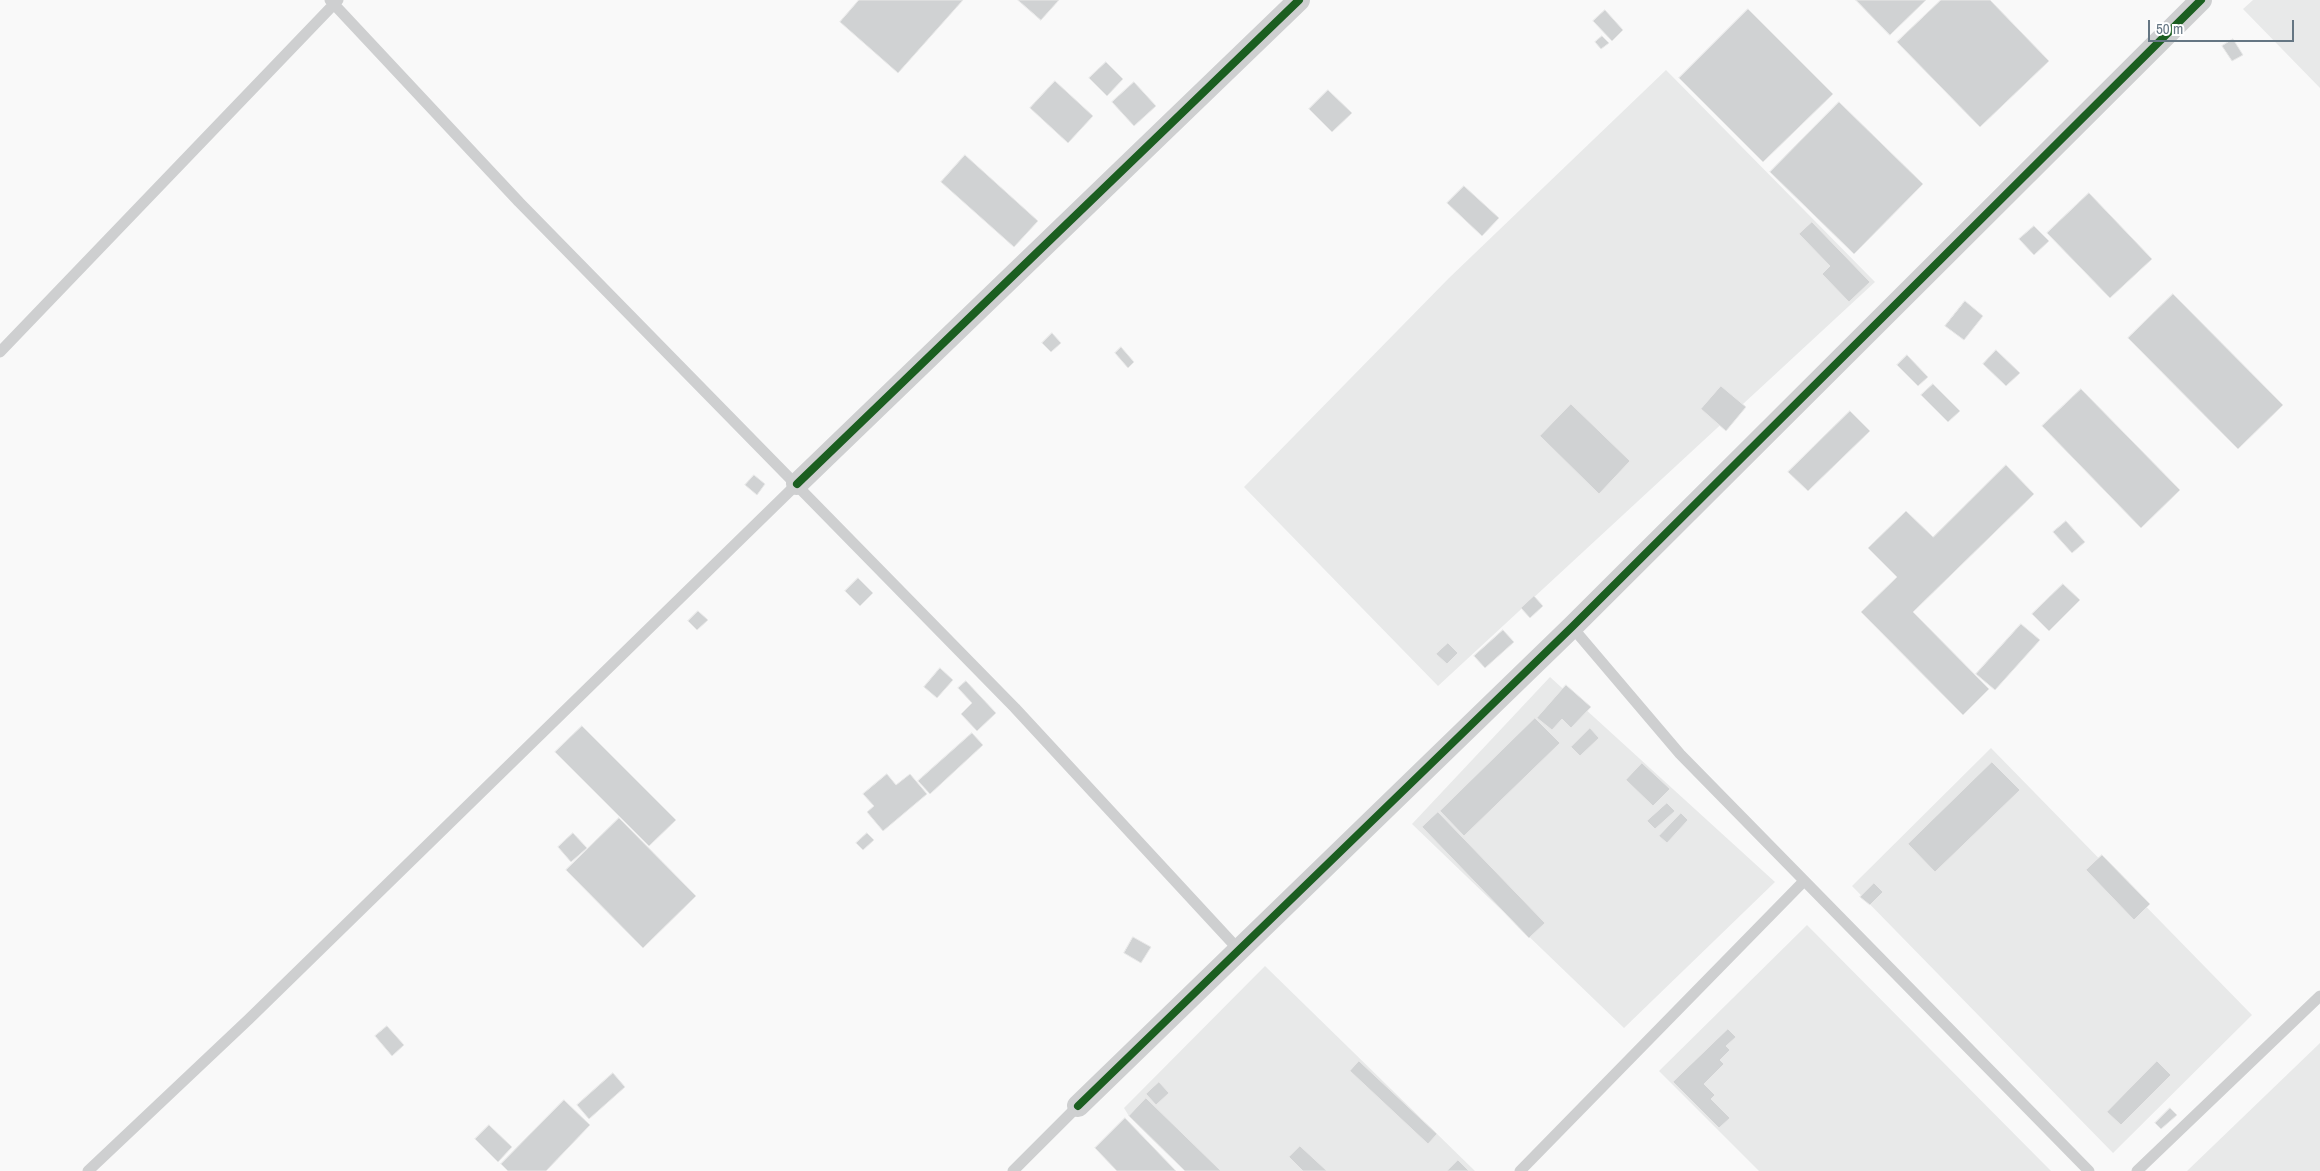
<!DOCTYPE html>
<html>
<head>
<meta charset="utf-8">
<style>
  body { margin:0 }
  #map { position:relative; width:2320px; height:1171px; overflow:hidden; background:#f9f9f9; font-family:"Archivo Narrow",sans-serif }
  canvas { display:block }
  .scale { position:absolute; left:2148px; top:20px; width:146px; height:22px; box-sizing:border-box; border:2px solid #657683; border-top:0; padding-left:6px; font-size:15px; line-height:18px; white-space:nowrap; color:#657683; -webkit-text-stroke:4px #fff; paint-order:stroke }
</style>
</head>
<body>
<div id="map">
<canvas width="2320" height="1171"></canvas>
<div class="scale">50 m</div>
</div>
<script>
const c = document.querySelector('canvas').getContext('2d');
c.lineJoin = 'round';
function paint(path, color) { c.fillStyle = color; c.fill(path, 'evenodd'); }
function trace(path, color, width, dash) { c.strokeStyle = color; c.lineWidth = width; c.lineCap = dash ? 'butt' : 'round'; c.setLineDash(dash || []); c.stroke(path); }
const built = new Path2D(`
  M2253 0H2320V88L2243 9Z
  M1666 70 1875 282 1438 686 1244 487 1449 278Z
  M1550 677 1775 882 1624 1028 1412 824Z
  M1991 748 2252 1015 2113 1153 1852 886Z
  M1807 925 2051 1171H1759L1659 1071Z
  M1265 966 1475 1171H1185L1129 1116 1124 1108Z
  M2320 1043V1171H2187Z`);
const building = new Path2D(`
  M859 0H963L898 73 840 22Z
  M1018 0H1059L1041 20Z
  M1856 0H1926L1890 35Z
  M1941 0H1990L2049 61 1980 127 1897 42Z
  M1748 9 1833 94 1763 162 1679 78Z
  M1605 10 1623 30 1612 41 1593 21Z
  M1602 36 1609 43 1601 49 1595 42Z
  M2233 39 2243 55 2232 61 2222 46Z
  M1106 62 1123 79 1107 96 1089 78Z
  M1055 81 1093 116 1068 143 1030 108Z
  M1134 82 1156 106 1134 126 1112 102Z
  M1328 90 1352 113 1332 132 1309 109Z
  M1839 102 1923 184 1854 254 1770 172Z
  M965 155 1038 221 1014 247 941 182Z
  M1464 186 1499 218 1482 236 1447 203Z
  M2089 193 2152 259 2110 298 2047 233Z
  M1812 222 1870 282 1849 302 1822 274 1830 266 1799 234Z
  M2034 226 2049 241 2034 255 2019 239Z
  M2173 294 2283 405 2238 449 2128 338Z
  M1965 301 1983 316 1964 340 1945 326Z
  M1052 333 1061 343 1051 352 1042 343Z
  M1121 347 1134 362 1128 368 1115 353Z
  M1996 350 2020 373 2006 386 1983 364Z
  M1907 355 1928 377 1918 386 1897 365Z
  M1933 384 1960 411 1948 422 1921 395Z
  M1721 386 1746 407 1726 431 1701 409Z
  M2081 389 2180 490 2141 528 2042 426Z
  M1571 404 1630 461 1599 494 1540 436Z
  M1850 411 1870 431 1808 491 1788 472Z
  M2006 465 2034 494 1913 612 1989 689 1963 715 1861 612 1897 577 1868 548 1906 511 1933 537Z
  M754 475 765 484 757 495 745 485Z
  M2066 521 2085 542 2072 553 2053 532Z
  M858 578 873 593 860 606 845 591Z
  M2063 584 2080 600 2049 631 2032 614Z
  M1534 596 1543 606 1530 618 1521 608Z
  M698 611 708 620 697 630 688 621Z
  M2021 624 2040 640 1995 690 1976 674Z
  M1503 630 1514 642 1485 668 1474 656Z
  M1448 643 1458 653 1447 664 1436 654Z
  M940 668 953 680 937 698 924 687Z
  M966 681 996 713 977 731 961 714 972 703 958 688Z
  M1566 685 1591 707 1571 728 1562 719 1552 730 1537 718Z
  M1535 718 1560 743 1464 836 1440 811Z
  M582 726 676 820 649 846 555 752Z
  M1590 728 1599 738 1580 756 1571 747Z
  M972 733 983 745 930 794 918 781Z
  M1992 762 2020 790 1935 872 1908 844Z
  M1642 763 1670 789 1653 806 1626 780Z
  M887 774 896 785 910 774 927 794 883 831 867 812 874 806 863 794Z
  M1667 803 1675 811 1655 829 1647 821Z
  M1438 812 1545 923 1529 938 1422 827Z
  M1681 813 1688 820 1667 843 1659 836Z
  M619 818 696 896 643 948 566 870Z
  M573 833 587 848 571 862 558 847Z
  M867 833 874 840 863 850 856 843Z
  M2102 855 2150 904 2134 920 2086 870Z
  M1874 883 1883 892 1870 905 1860 897Z
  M1133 937 1151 947 1141 963 1124 953Z
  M387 1026 404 1045 392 1056 375 1036Z
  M1728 1029 1736 1037 1726 1046 1730 1050 1720 1060 1724 1064 1704 1084 1715 1095 1711 1099 1730 1118 1719 1128 1673 1082Z
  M1359 1061 1437 1134 1428 1144 1350 1071Z
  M2157 1061 2171 1075 2121 1125 2107 1112Z
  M613 1073 625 1087 589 1119 577 1105Z
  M1159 1082 1169 1093 1156 1105 1146 1094Z
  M1146 1098 1221 1171H1185L1129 1116Z
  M564 1100 590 1125 546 1171H508L501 1164Z
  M2170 1108 2177 1115 2161 1129 2155 1123Z
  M1125 1118 1176 1171H1117L1095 1148Z
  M489 1125 512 1147 498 1162 475 1139Z
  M1300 1146 1327 1171H1303L1289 1157Z
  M1458 1160 1469 1171H1447Z`);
const lane = new Path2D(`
  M330 0 519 202 1015 708 1238 949
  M0 352 338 0
  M1572 627 1680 754 2089 1171
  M88 1171 249 1019 797 484
  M1013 1171 1078 1106
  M1520 1171 1804 881
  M2137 1171 2320 996`);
const street = new Path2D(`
  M797 484 1299 0
  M1078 1106 1572 627 2201 0`);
const cycleway = new Path2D(`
  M797 484 1299 0
  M1078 1106 1572 627 2201 0`);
paint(built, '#e8e9e9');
paint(building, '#d0d2d3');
trace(building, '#e8e8e8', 1);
trace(lane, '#cecfd0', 11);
trace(street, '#cecfd0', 22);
trace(cycleway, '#1b5e20', 8);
</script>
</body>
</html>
